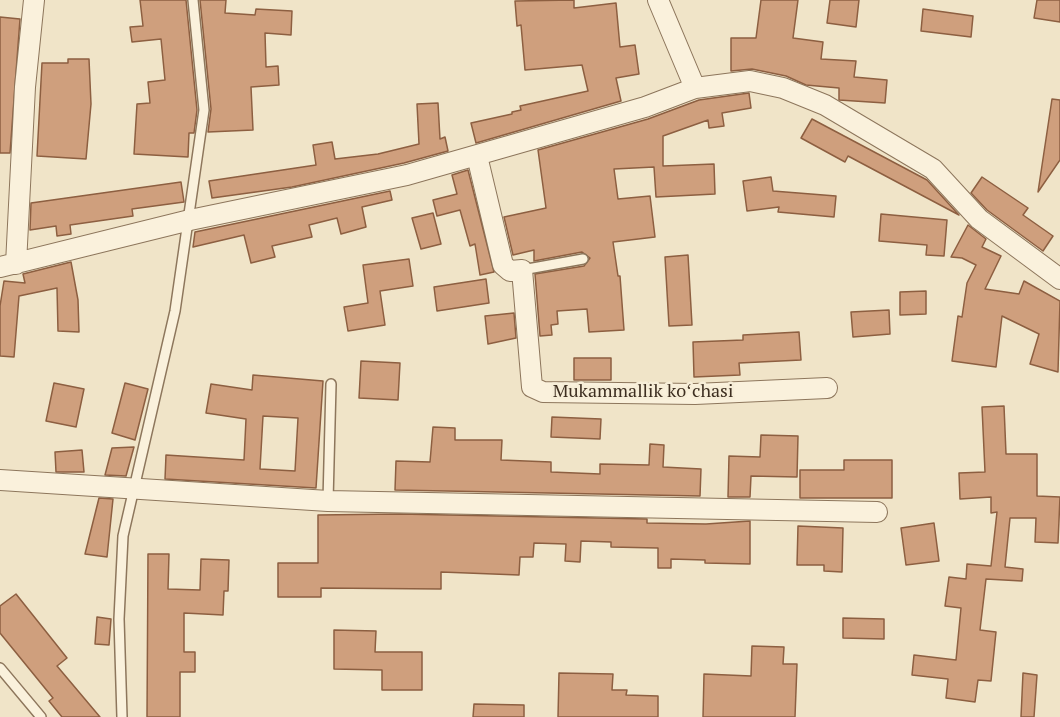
<!DOCTYPE html>
<html>
<head>
<meta charset="utf-8">
<style>
  body { margin:0 }
  canvas { display:block; background:#f0e4c8 }
</style>
</head>
<body>
<canvas width="1060" height="717"></canvas>
<script>
const c = document.querySelector('canvas').getContext('2d');
c.lineJoin = 'round';
function paint(path, color) { c.fillStyle = color; c.fill(path, 'evenodd'); }
function trace(path, color, width, dash) { c.strokeStyle = color; c.lineWidth = width; c.lineCap = dash ? 'butt' : 'round'; c.setLineDash(dash || []); c.stroke(path); }
function label(font, color, halo, rows, align = 'center') {
  c.font = font + ' "PT Serif",serif'; c.lineWidth = 5; c.setLineDash([]); c.textBaseline = 'middle'; c.strokeStyle = halo; c.fillStyle = color; for (const [text, x, y, turn = 0] of rows) {
    c.save(); c.translate(x, y); c.rotate((+turn || 0) * Math.PI / 180); c.textAlign = isNaN(turn) ? turn : align; if (halo) c.strokeText(text, 0, 0); c.fillText(text, 0, 0); c.restore();
  }
}
const building = new Path2D(`
  M140 0H186L197 110 194 133H189L188 157 134 154 137 104 150 103 148 82 165 80 161 39 132 42 130 27 143 26Z
  M200 0H226L225 13 255 15 256 9 292 11 291 35 265 33 266 67 278 66 279 85 251 87 253 130 208 132 211 109Z
  M574 0V8L616 3 620 47 635 45 639 74 616 78 621 101 476 143 471 123 512 114V112L521 110 520 106 588 91 582 65 525 70 521 25 517 26 515 1Z
  M761 0H798L793 38 823 42 821 59 856 61 854 77 887 80 885 103 839 100V88L806 85 786 76 752 69 731 71V38H756Z
  M830 0H859L856 27 827 23Z
  M1037 0H1060V22L1034 18Z
  M923 9 973 16 971 37 921 31Z
  M0 17 20 19 10 153H0Z
  M68 59H89L91 104 86 159 37 156 42 63H68Z
  M749 93 751 108 722 113 724 126 709 128 708 120 663 136V166L714 164 715 194 656 197 654 167 614 169 618 199 650 196 655 237 613 242 618 276H620L624 330 589 332 587 309 557 311 558 324 551 325 552 335 540 336 535 274 584 266 590 258 582 252 534 261V250L513 255 504 217 546 208 538 150 648 119 699 100Z
  M1052 99 1060 100V160L1038 192Z
  M438 103 440 139 445 137 448 151 404 163 292 187 212 198 209 181 316 165 313 145 332 142 335 159 378 154 419 144 417 104Z
  M812 119 927 180 959 215 848 156 845 162 801 138Z
  M468 170 494 272 480 275 475 244 470 246 460 210 437 216 433 200 457 194 452 175Z
  M771 177 773 191 836 196 834 217 778 212 779 207 747 211 743 181Z
  M982 177 1028 208 1023 215 1053 236 1043 251 987 210 971 193Z
  M181 182 184 202 132 209 133 216 70 225 71 234 57 236 56 226 30 230 31 203Z
  M390 191 392 200 362 207 366 227 341 234 337 218 309 225 312 237 272 246 275 257 251 263 244 235 193 247 195 232Z
  M433 213 441 244 421 249 412 218Z
  M881 214 947 220 944 256 926 255 927 245 879 241Z
  M968 225 986 239 982 247 1001 256 985 289 1019 294 1024 281 1060 301 1058 372 1030 364 1039 334 1002 316 996 367 952 361 958 316 962 317 967 283 976 265 962 258 951 257Z
  M688 255 692 325 669 326 665 257Z
  M409 259 413 286 380 291 385 325 348 331 344 307 368 303 363 265Z
  M71 262 78 300 79 332 58 331 57 288 19 296 14 357 0 356V306L4 281 25 283 23 274Z
  M486 279 489 303 437 311 434 287Z
  M926 291V314L900 315V292Z
  M889 310 890 334 853 337 851 312Z
  M514 313 516 338 488 344 485 316Z
  M799 332 801 360 739 363 740 375 694 377 693 342 743 340V335Z
  M574 358H611V380H574Z
  M361 361 400 363 398 400 359 398Z
  M253 375 323 381 316 488 165 479 166 455 244 460 246 419 206 413 211 384 252 390ZM263 416 298 418 295 471 260 469Z
  M54 383 84 389 76 427 46 421Z
  M125 383 148 389 135 440 112 433Z
  M1004 406 1006 454H1037V496L1060 497 1058 543 1035 542 1036 518H1010L1005 567 1023 569 1022 581 986 579 980 630 996 632 991 681 978 680 975 702 946 698 948 679 912 675 914 655 956 660 961 608 945 606 949 577 966 579 967 564 991 566 997 512 991 513V497L960 499 959 473 985 472 982 407Z
  M552 417 601 419 600 439 551 437Z
  M433 427 455 428V440H502L501 460 551 462V472L600 474V464L649 465 650 444 664 445 663 467 701 469 700 496 395 490 396 461 430 462Z
  M761 435 798 436 797 477 751 476 750 497H728L729 456 760 457Z
  M134 447 126 476 105 475 112 448Z
  M82 450 84 472H56L55 452Z
  M844 460H892V498H800V470H844Z
  M99 498 113 499 107 557 85 554Z
  M399 514 647 519V523L706 524 750 521V564L705 563V560L671 559V568H658V548L611 547V542L581 541 580 562 565 561 566 544 534 543 533 557H520L519 575 441 572V589L321 588V597H278V563H318V515Z
  M934 523 939 561 906 565 901 528Z
  M798 526 843 528 842 572 824 571V565H797Z
  M148 554H169L168 589 200 590 201 559 229 560 228 591H224L223 615 184 613V652H195V672H180V717H147Z
  M16 594 67 658 57 666 100 717H62L49 701 53 698 0 633V606Z
  M97 617 111 619 109 645 95 644Z
  M843 618 884 619V639L843 638Z
  M334 630 376 631 375 652H422V690H382V670L334 669Z
  M752 646 784 647 783 664H797L795 717H703L704 674 751 676Z
  M559 673 613 674 612 690H627L626 695 658 696V717H558Z
  M1023 673 1037 675 1034 717H1021Z
  M474 704 524 705V717H473Z`);
const lane = new Path2D(`
  M522 270 583 259
  M328 501 331 384
  M0 668 41 717
  M122 717 119 619 123 536 175 311 204 110 193 0`);
const street = new Path2D(`
  M658 0 695 88
  M477 156 503 265 510 271 522 270 532 387 543 392 695 394 827 388
  M16 264 25 87 34 0
  M0 267 190 220 407 175 645 107 695 88 750 81 783 88 825 105 933 169 979 219 1060 279
  M0 480 328 501 877 512`);
const streetNames = [
  ["Mukammallik koʻchasi",643,392]
];
paint(building, '#cf9f7d');
trace(building, '#8d5f41', 1.5);
trace(lane, '#8d765c', 12);
trace(street, '#8d765c', 22);
trace(lane, '#faf1dc', 9);
trace(street, '#faf1dc', 20);
label('18px', '#3d2e20', '#f7eed8', streetNames);
</script>
</body>
</html>
